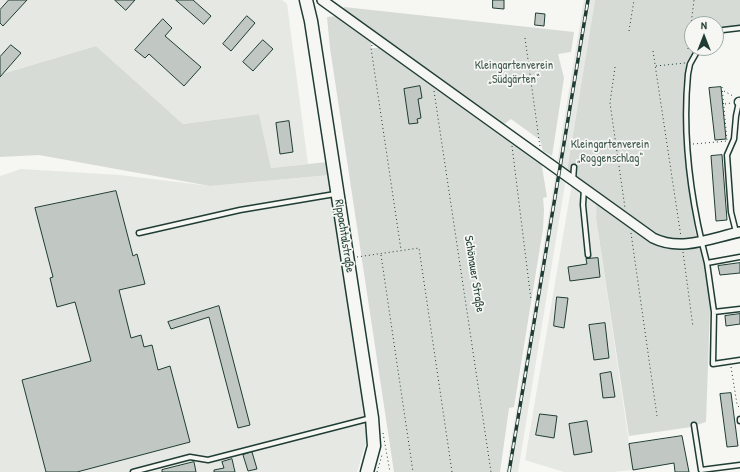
<!DOCTYPE html>
<html>
<head>
<meta charset="utf-8">
<style>
  body { margin:0 }
  #map { position:relative; width:740px; height:472px; overflow:hidden; background:#f6f6f2; font-family:"Patrick Hand",sans-serif }
  canvas { display:block }
  .north { position:absolute; left:684px; top:16px; width:40px; height:40px; box-sizing:border-box; background:#f6f6f2; border:1px solid #a0aca6; border-radius:50%; rotate:0deg; font-size:11px; font-weight:700; line-height:16px; text-align:center; color:#1f3d34 }
  .north::after { content:''; display:block; margin:auto; width:14px; height:18px; background:#1f3d34; clip-path:polygon(50% 0,100% 100%,50% 72%,0 100%) }
</style>
</head>
<body>
<div id="map">
<canvas width="740" height="472"></canvas>
<div class="north">N</div>
</div>
<script>
const c = document.querySelector('canvas').getContext('2d');
c.lineJoin = 'round';
function paint(path, color) { c.fillStyle = color; c.fill(path, 'evenodd'); }
function trace(path, color, width, dash) { c.strokeStyle = color; c.lineWidth = width; c.lineCap = dash ? 'butt' : 'round'; c.setLineDash(dash || []); c.stroke(path); }
function label(font, color, halo, rows, align = 'center') {
  c.font = font + ' "Patrick Hand",sans-serif'; c.lineWidth = 3.5; c.setLineDash([]); c.textBaseline = 'middle'; c.strokeStyle = halo; c.fillStyle = color; for (const [text, x, y, turn = 0] of rows) {
    c.save(); c.translate(x, y); c.rotate((+turn || 0) * Math.PI / 180); c.textAlign = isNaN(turn) ? turn : align; if (halo) c.strokeText(text, 0, 0); c.fillText(text, 0, 0); c.restore();
  }
}
const built = new Path2D(`
  M0 0H282L287 4 308 164 271 168 259 114 183 124 96 46 2 74 0 73Z
  M584 0H595L567 171 557 163Z
  M21 169 120 175 210 186 330 175 367 412 366 442 357 472H0V176Z
  M556 172 566 178 518 472H506Z
  M572 183 598 201 596 218 633 470 612 472H564L525 460Z`);
const green = new Path2D(`
  M595 0H740V26L723 27 716 31V24H692V48H696L686 63 687 68 683 88 684 148 695 231 706 271 710 308 706 422 691 427 629 436 596 218C599 187 591 187 567 171Z
  M344 7 574 32 571 52 558 54 564 78 552 156 543 151 540 140 511 119 503 125 343 11Z
  M337 16 371 41V48H379L435 85 541 161 547 197 543 198 544 210 543 229 514 407 509 408 500 472H394L330 48 327 17Z
  M96 46 183 124 259 114 271 168 327 162 330 175 210 186 39 155 0 157V73L2 74Z`);
const building = new Path2D(`
  M9 0H27L3 26 0 23V10Z
  M115 0H135L126 10Z
  M176 0H193L211 16 204 24Z
  M493 0H504V9L493 8Z
  M536 13 545 14 544 26 535 25Z
  M247 16 255 23 231 51 223 44Z
  M163 19 172 28 165 36 201 67 184 86 149 54 145 58 135 50Z
  M263 40 273 49 253 71 243 62Z
  M11 45 21 53 0 77V57Z
  M420 86 422 98 418 99 421 118 417 119 418 123 409 124 404 89Z
  M721 87 726 139 715 140 709 88Z
  M289 121 293 152 280 154 276 123Z
  M722 155 727 220 716 221 711 156Z
  M116 191 133 256 137 254 145 284 119 290 131 338 141 335 144 347 152 345 158 370 170 366 190 442 77 472H46L22 380 91 361 75 302 57 307 50 278 53 277 35 208Z
  M598 258 600 277 570 281 568 267 587 264 586 259Z
  M740 263V273L720 275 718 266Z
  M557 297 568 298 564 328 554 326Z
  M219 306 250 425 238 428 209 317 171 329 168 322Z
  M740 314V324L726 326 725 316Z
  M605 323 609 358 594 360 589 325Z
  M611 372 615 397 603 398 600 374Z
  M731 393 738 446 727 447 720 394Z
  M540 414 557 416 554 438 536 435Z
  M587 421 592 452 574 455 569 424Z
  M682 436 689 472H675L674 463 633 470 629 444Z
  M252 452 257 469 248 471 243 455Z
  M232 459 235 472H214V470L224 468 222 462Z
  M194 462 196 472H162V470Z`);
const path = new Path2D(`
  M629 31 634 0
  M525 38 540 147
  M372 45 371 48 401 250
  M688 49 694 0
  M653 51 681 237
  M656 66 685 63
  M615 67 610 103 625 208
  M722 87 727 140
  M434 91 491 472
  M724 91 733 96
  M725 104 731 103
  M693 144 728 141
  M512 146 531 300
  M631 233 657 416
  M683 252 693 327
  M381 255 413 472
  M357 257 419 248 452 472
  M731 367 737 404 740 409
  M383 433 390 472
  M377 472 382 455`);
const service = new Path2D(`
  M716 34 723 30 740 28
  M699 48 690 64 688 74C682 137 691 202 707 263L740 257
  M573 180 574 167
  M584 188 583 205 588 255
  M736 232 731 212 727 155 734 139 736 116 739 102
  M139 233 240 210 335 194
  M707 263 714 312 713 364 740 360
  M714 312 740 309
  M740 419V421
  M694 425 701 470 740 465
  M133 472 190 457 208 460 371 418`);
const minor = new Path2D(`
  M739 102 740 103`);
const tertiary = new Path2D(`
  M322 0 653 238C681 252 711 238 740 232`);
const primary = new Path2D(`
  M306 0 311 21 372 418 374 446 367 472`);
const rail = new Path2D(`
  M509 472 588 0`);
const parkNames = [
  ["Kleingartenverein",514,66],
  ["„Südgärten“",514,80],
  ["Kleingartenverein",610,145],
  ["„Roggenschlag“",610,159]
];
const streetNames = [
  ["Rippachtalstraße",344,236,81],
  ["Schönauer Straße",474,274,81]
];
paint(built, '#e6e8e4');
paint(green, '#d6dbd6');
paint(building, '#c1c8c3');
trace(building, '#1f3d34', 1);
trace(service, '#1f3d34', 7);
trace(minor, '#1f3d34', 11);
trace(tertiary, '#1f3d34', 12);
trace(primary, '#1f3d34', 15);
trace(path, '#1f3d34', 1, [1, 3]);
trace(service, '#f6f6f2', 4);
trace(minor, '#f6f6f2', 8);
trace(tertiary, '#f6f6f2', 9);
trace(primary, '#f6f6f2', 12);
trace(rail, '#1f3d34', 3.5);
trace(rail, '#f6f6f2', 2, [6]);
label('12px', '#445d54', '#f6f6f2', parkNames);
label('12px', '#1f3d34', '#f6f6f2', streetNames);
</script>
</body>
</html>
